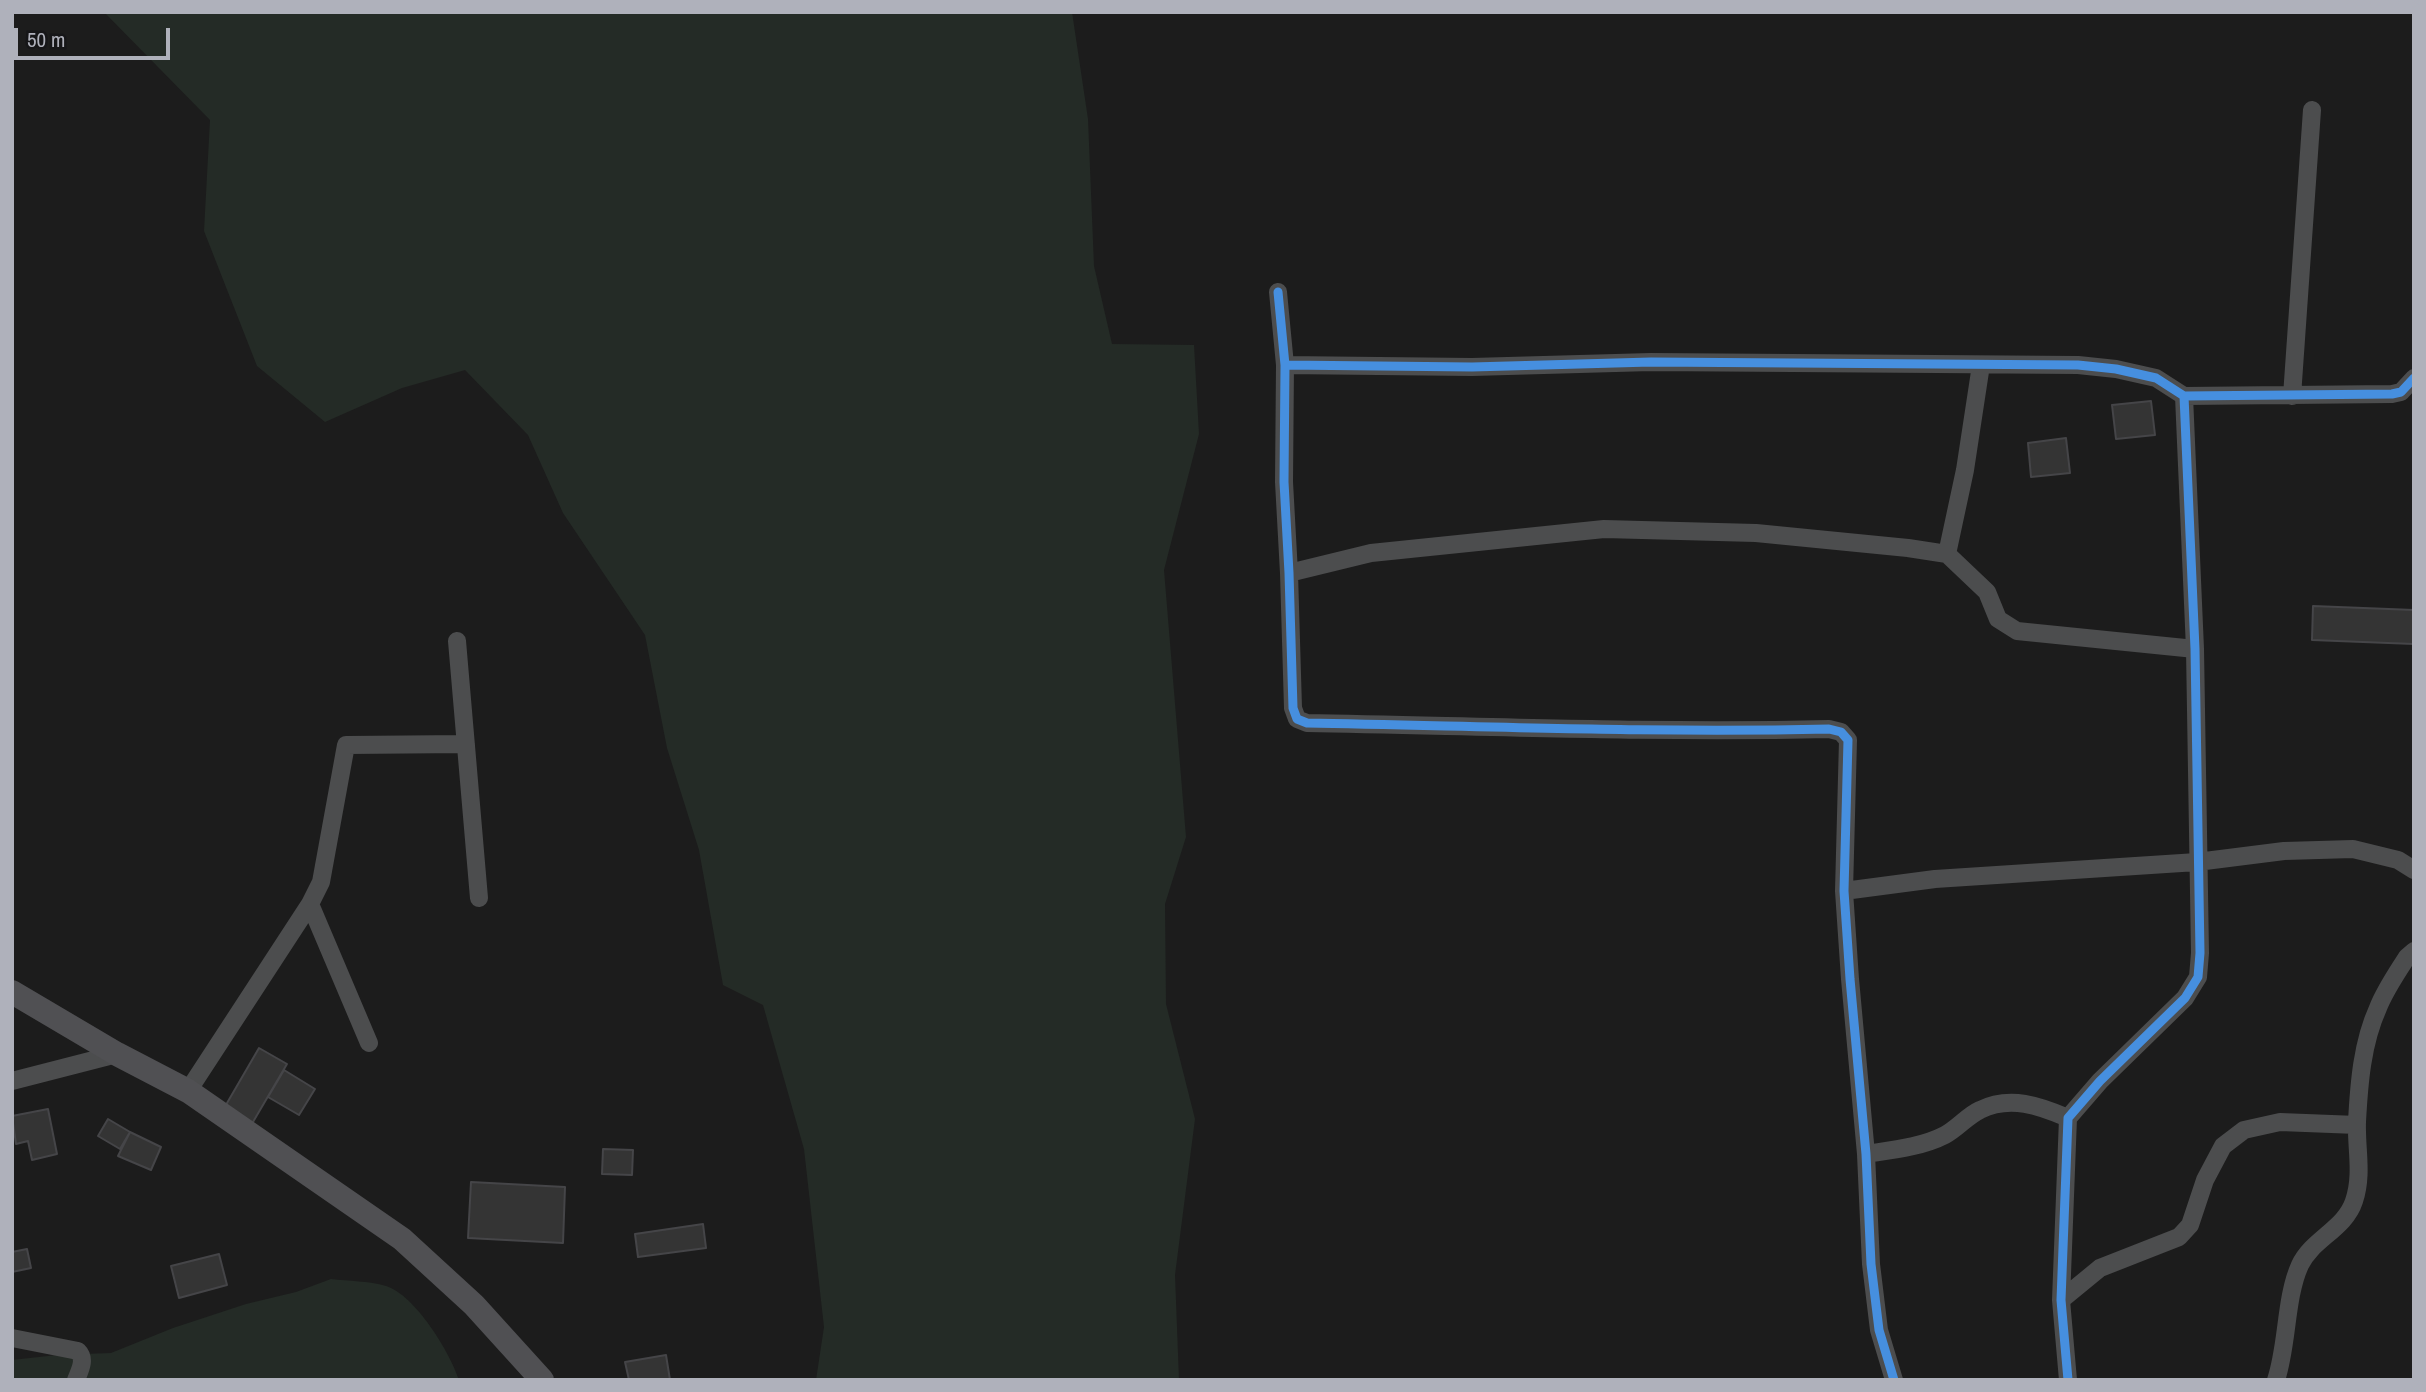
<!DOCTYPE html>
<html>
<head>
<meta charset="utf-8">
<style>
  body { margin:0 }
  #map { position:relative; width:2426px; height:1392px; overflow:hidden; background:#1c1c1c; font-family:"Archivo Narrow",sans-serif }
  canvas { display:block }
  .frame { position:absolute; inset:0; border:14px solid #afb1bb; pointer-events:none }
  .scale { position:absolute; left:14px; top:28px; width:156px; height:32px; box-sizing:border-box; border:4px solid #afb1bb; border-top:0; padding-left:9px; font-size:21px; line-height:24px; white-space:nowrap; color:#afb1bb; -webkit-text-stroke:5px #161618; paint-order:stroke }
</style>
</head>
<body>
<div id="map">
<canvas width="2426" height="1392"></canvas>
<div class="frame"></div>
<div class="scale">50 m</div>
</div>
<script>
const c = document.querySelector('canvas').getContext('2d');
c.lineJoin = 'round';
function paint(path, color) { c.fillStyle = color; c.fill(path, 'evenodd'); }
function trace(path, color, width, dash) { c.strokeStyle = color; c.lineWidth = width; c.lineCap = dash ? 'butt' : 'round'; c.setLineDash(dash || []); c.stroke(path); }
const green = new Path2D(`
  M104 12H1072L1088 119 1094 266 1112 344 1194 345 1199 434 1164 570 1186 837 1165 904 1166 1004 1195 1119 1175 1275 1179 1380H816L824 1327 804 1149 763 1005 723 985 699 850 667 748 645 635 563 513 528 435 465 370 402 388 325 422 257 366 204 231 210 120Z
  M331 1279C348 1281 369 1281 386 1286 415 1295 450 1352 459 1380H12V1360L57 1355 111 1353 173 1328 246 1304 296 1292Z`);
const building = new Path2D(`
  M2151 401 2155 435 2116 439 2112 405Z
  M2066 438 2070 473 2031 477 2028 443Z
  M2313 606 2414 610V644L2312 640Z
  M259 1048 287 1064 243 1139 216 1122Z
  M284 1070 315 1089 299 1115 268 1097Z
  M48 1109 57 1154 32 1160 28 1141 16 1144 12 1116Z
  M108 1119 130 1132 120 1149 98 1136Z
  M130 1132 161 1147 151 1170 118 1156Z
  M603 1149 633 1150 632 1175 602 1174Z
  M471 1182 565 1187 563 1243 468 1238Z
  M703 1224 706 1248 638 1257 635 1234Z
  M27 1249 31 1268 12 1272V1252Z
  M219 1254 227 1285 179 1298 171 1266Z
  M666 1355 670 1380H629L625 1362Z`);
const street = new Path2D(`
  M1278 292 1285 365 1284 482 1289 573 1293 708 1297 719 1307 723C1481 726 1654 733 1829 729L1841 732 1848 740 1844 891 1850 979 1866 1154 1871 1264 1879 1330 1894 1380
  M1285 365 1472 367 1651 362 2078 365 2116 369 2156 378 2184 396 2392 394 2401 392 2414 378
  M2292 396 2312 110
  M1947 554 1965 470 1981 365
  M1289 573 1371 553 1604 529 1756 533 1908 548 1947 554 1987 592 1998 619 2017 631 2195 649
  M457 641 479 898
  M1844 891 1935 879 2197 862 2284 851 2353 849 2398 860 2414 870
  M310 904 369 1043
  M12 1081 117 1054
  M188 1091 310 904 321 882 346 745 466 744
  M1866 1154C1892 1150 1922 1147 1945 1135 1958 1128 1967 1116 1980 1110 2010 1095 2040 1106 2068 1118
  M2061 1300 2100 1268 2179 1237 2190 1225 2205 1180 2223 1146 2244 1130 2280 1122 2357 1125
  M12 1338 78 1351C86 1359 80 1370 76 1380
  M2068 1380 2061 1300 2068 1118 2100 1081 2185 998 2198 977 2200 953 2195 649 2184 396
  M2276 1380C2288 1344 2285 1298 2300 1265 2312 1239 2345 1229 2354 1201 2363 1174 2356 1149 2357 1122 2359 1084 2362 1043 2378 1008 2385 990 2397 973 2407 957L2414 951`);
const secondary = new Path2D(`
  M12 992 117 1054 188 1091 402 1239 474 1305 542 1380`);
const cycleway = new Path2D(`
  M1278 292 1285 365 1284 482 1289 573 1293 708 1297 719 1307 723C1481 726 1654 733 1829 729L1841 732 1848 740 1844 891 1850 979 1866 1154 1871 1264 1879 1330 1894 1380
  M1285 365 1472 367 1651 362 2078 365 2116 369 2156 378 2184 396 2392 394 2401 392 2414 378
  M2068 1380 2061 1300 2068 1118 2100 1081 2185 998 2198 977 2200 953 2195 649 2184 396`);
paint(green, '#242b26');
paint(building, '#343434');
trace(building, '#454548', 2);
trace(street, '#4c4d4e', 18);
trace(secondary, '#505053', 24);
trace(cycleway, '#468fdf', 9);
</script>
</body>
</html>
